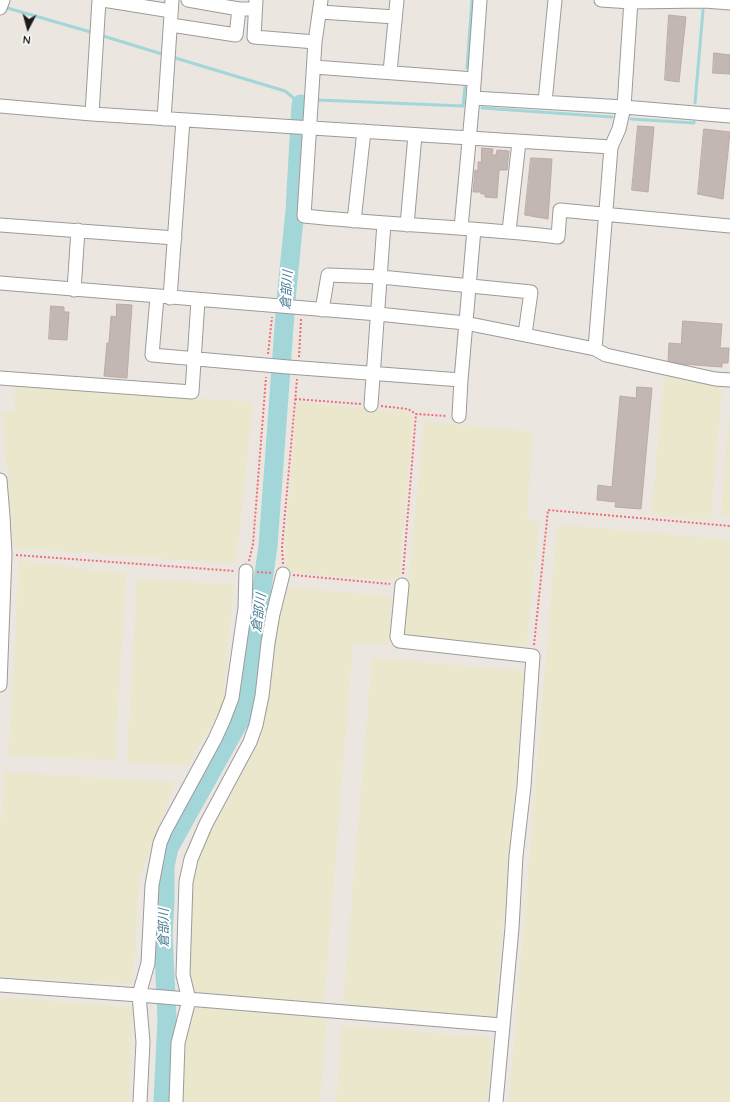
<!DOCTYPE html>
<html>
<head>
<meta charset="utf-8">
<style>
  body { margin:0 }
  #map { position:relative; width:730px; height:1102px; overflow:hidden; background:#ece6e0; font-family:Quicksand,sans-serif }
  canvas { display:block }
  .north { position:absolute; left:8px; top:8px; width:40px; height:40px; -webkit-text-stroke:3px #fff; paint-order:stroke; rotate:186deg; font-size:11px; font-weight:700; line-height:16px; text-align:center; color:#1a1a1a }
  .north::after { content:''; display:block; margin:auto; width:14px; height:18px; background:#1a1a1a; clip-path:polygon(50% 0,100% 100%,50% 72%,0 100%) }
</style>
</head>
<body>
<div id="map">
<canvas width="730" height="1102"></canvas>
<div class="north">N</div>
</div>
<script>
const c = document.querySelector('canvas').getContext('2d');
c.lineJoin = 'round';
function paint(path, color) { c.fillStyle = color; c.fill(path, 'evenodd'); }
function trace(path, color, width, dash) { c.strokeStyle = color; c.lineWidth = width; c.lineCap = dash ? 'butt' : 'round'; c.setLineDash(dash || []); c.stroke(path); }
function label(font, color, halo, rows, align = 'center') {
  c.font = font + ' Quicksand,"Noto Sans JP",sans-serif'; c.lineWidth = 4; c.setLineDash([]); c.textBaseline = 'middle'; c.strokeStyle = halo; c.fillStyle = color; for (const [text, x, y, turn = 0] of rows) {
    c.save(); c.translate(x, y); c.rotate((+turn || 0) * Math.PI / 180); c.textAlign = isNaN(turn) ? turn : align; if (halo) c.strokeText(text, 0, 0); c.fillText(text, 0, 0); c.restore();
  }
}
const farmland = new Path2D(`
  M667 372 717 383 722 389 711 518 708 520 651 515 664 378Z
  M15 385 253 402 236 564 14 548 2 413 14 411Z
  M297 402 406 412 413 417 399 580 396 581 289 572 286 570 285 545Z
  M729 414H730V516L721 515Z
  M424 421 533 432 527 519 539 522 526 649 403 635Z
  M557 524 730 540V1102H509Z
  M18 560 126 574 115 760 8 756 16 631Z
  M137 578 234 585 223 704 187 766 127 762Z
  M281 587 392 596 389 645 353 643 324 1004 188 992 191 869 262 735Z
  M372 658 525 671 495 1018 343 1004Z
  M4 772 175 782 138 885 136 942 132 984 0 977V837Z
  M0 997 133 1007 129 1102H0Z
  M194 1007 327 1018 320 1102H182L185 1039Z
  M342 1025 492 1038 487 1102H336Z`);
const stream = new Path2D(`
  M4 7 94 33
  M100 35 165 55
  M172 57 285 91 301 104 307 103
  M467 68 472 0
  M314 101 318 100 463 106 465 87
  M695 103 703 10
  M482 108 612 117
  M631 119 694 123V122`);
const river = new Path2D(`
  M163 1102 167 1018 163 934 165 903V866L169 848 244 713 268 546 286 300 295 210 301 104`);
const building = new Path2D(`
  M669 15 686 17 679 82 665 80Z
  M714 53 730 55V74L713 73Z
  M638 126 654 127 648 192 632 190Z
  M704 129 730 132 723 199 698 194Z
  M482 148 493 149 492 155H496L497 150 509 151 507 170H499L497 198 485 197V194H481V192H473L475 170 478 171V162H481Z
  M531 158 552 159 548 219 525 215Z
  M117 304 132 305 127 378 104 376 107 343H109L111 316 116 317Z
  M51 306 64 307V312H69L67 340 49 339Z
  M683 321 722 324 720 348H729L728 363H722V367L668 363 669 343 681 344Z
  M637 387 652 388 641 509 615 507 616 502 597 500 598 485 612 487 620 396 636 398Z`);
const path = new Path2D(`
  M268 354 272 317
  M299 357 301 319
  M295 399 361 404
  M381 406 408 409 416 414
  M16 555 235 571
  M249 561 253 544 266 377
  M283 564 282 547 297 379
  M257 572 273 573
  M403 574 416 414 447 416
  M293 575 390 584
  M534 645 548 510 730 526`);
const minor = new Path2D(`
  M103 0 171 11
  M188 0 239 9H248
  M256 0 254 37 315 42
  M321 0 315 42 304 216C389 225 474 227 558 237L560 210 730 226
  M601 0 631 2 705 1 730 3
  M0 8 3 0
  M320 12 395 17
  M171 25 236 35 239 9
  M314 67 474 79
  M390 72 397 0
  M473 98 624 107 730 116
  M545 102 555 0
  M0 106 92 114 611 147 619 129 624 107 631 0
  M92 114 99 0
  M164 119 172 0
  M354 221 364 131
  M0 225 175 238
  M407 225 415 135
  M461 228 473 98 480 0
  M509 231 519 142
  M0 283 378 314 465 323 595 349 606 355 715 379 730 380
  M74 290 78 230
  M157 297 152 355 288 367 461 380
  M170 298 183 120
  M322 310 328 275 381 277 531 292 525 334
  M595 349 611 147
  M0 378 192 392 198 300
  M371 405 384 223
  M459 416 461 380 474 229
  M0 480 3 516 5 554 0 685
  M402 585 397 637 399 641 533 656 524 786 516 856 512 928 496 1102
  M0 985 139 995 502 1025
  M140 1102 143 1042 139 995 148 963 152 885 160 843 165 831 215 739 224 719 232 698 245 608 246 571
  M176 1102 178 1043 189 1000 183 975 186 882 191 859 206 824 250 742 256 725 262 696 268 643 273 614 283 574`);
const waterNames = [
  ["倉部川",287,290,-86],
  ["倉部川",259,613,-82],
  ["倉部川",164,928,-90]
];
paint(farmland, '#eae7cc');
trace(stream, '#a2d6d8', 3);
trace(river, '#a2d6d8', 19);
paint(building, '#c3b7b4');
trace(building, '#bcaaa4', 1);
trace(minor, '#9b9b9b', 15);
trace(path, '#f16c77', 2, [2, 2]);
trace(minor, '#fff', 13);
label('italic 13px', '#477d94', '#fff', waterNames);
</script>
</body>
</html>
